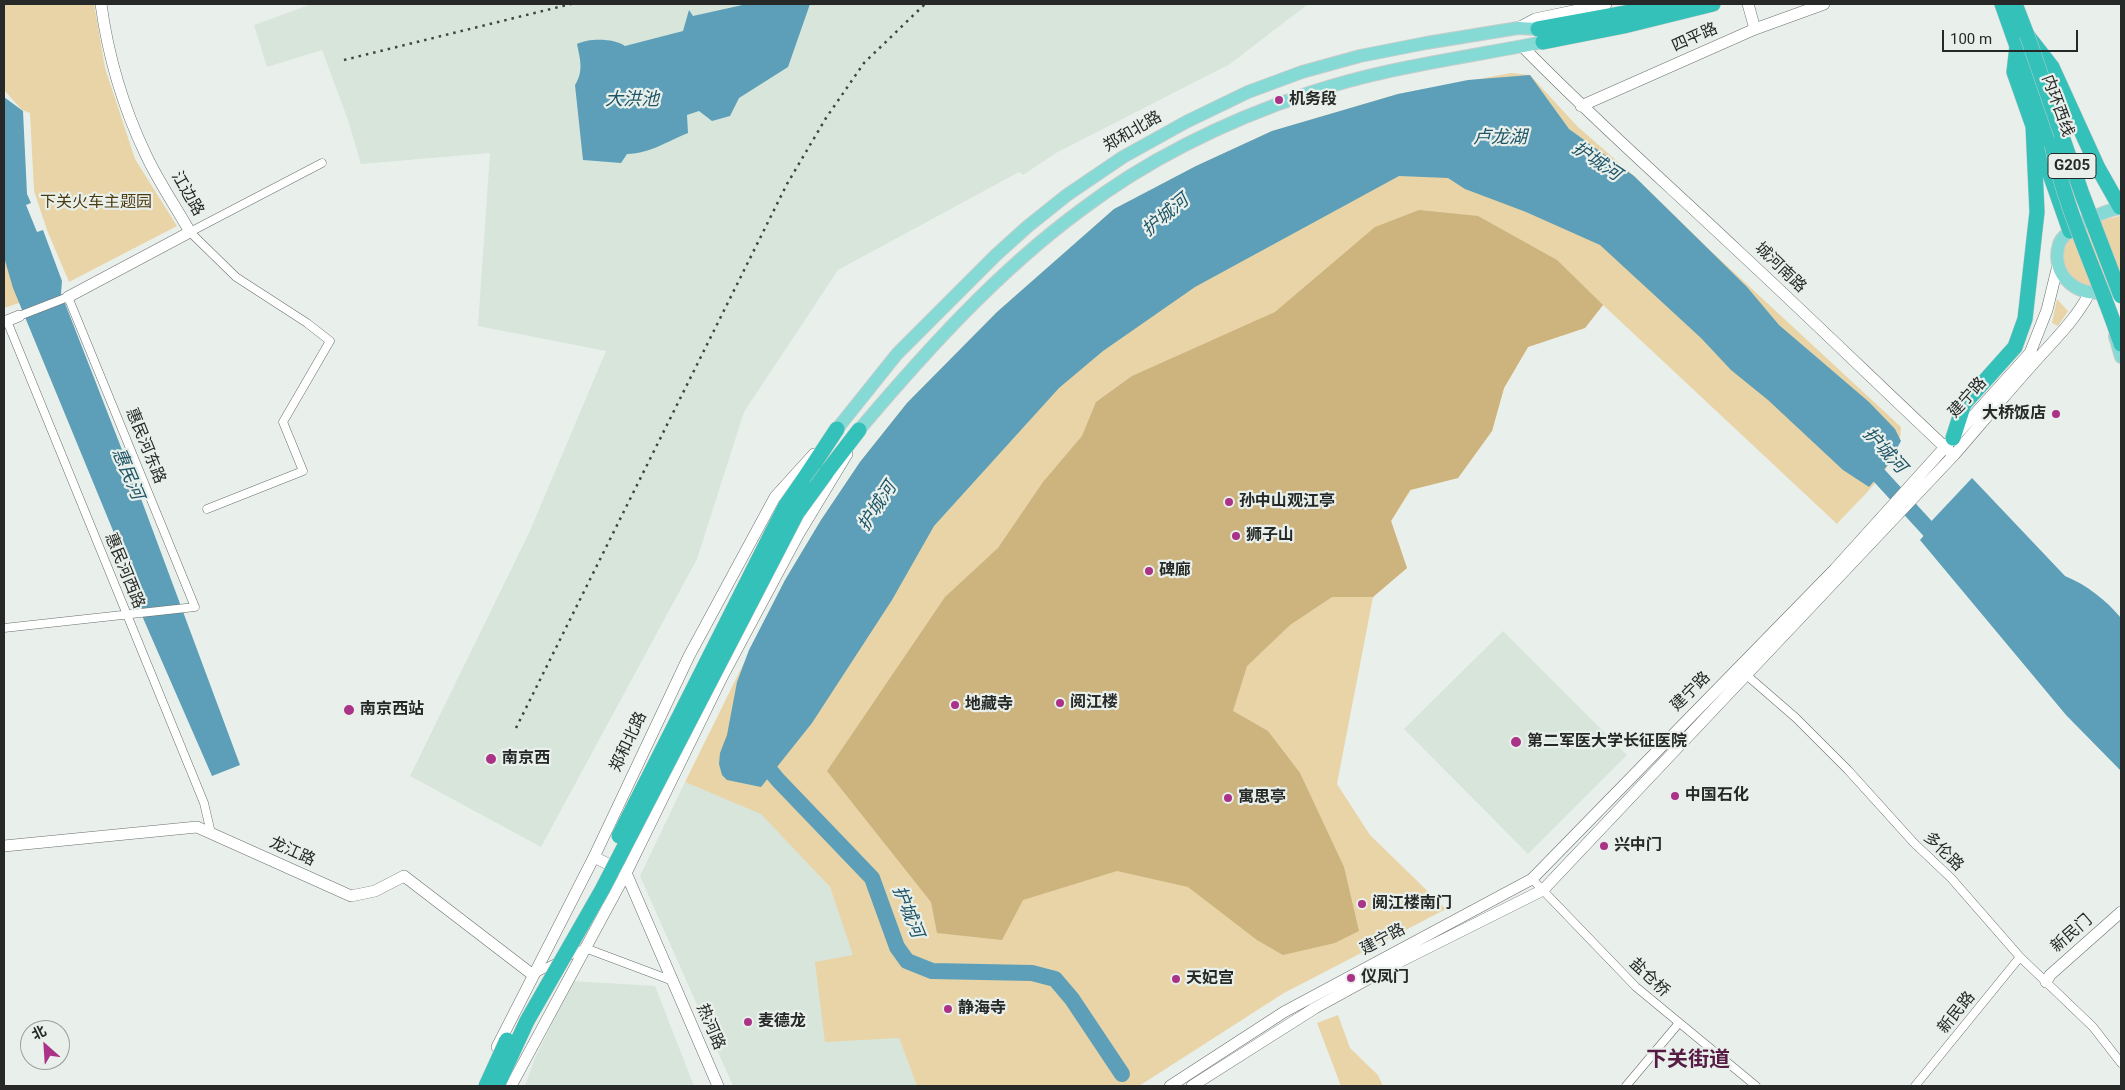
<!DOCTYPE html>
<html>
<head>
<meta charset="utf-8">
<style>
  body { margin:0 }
  #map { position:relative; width:2125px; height:1090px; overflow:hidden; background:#e9f0eb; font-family:Roboto,"Noto Sans SC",sans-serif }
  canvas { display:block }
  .frame { position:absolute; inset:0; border:5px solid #262927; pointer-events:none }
  .north { position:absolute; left:20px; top:1020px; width:50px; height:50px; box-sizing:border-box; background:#e9f0eb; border:1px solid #9ba09d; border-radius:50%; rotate:334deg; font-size:14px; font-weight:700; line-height:20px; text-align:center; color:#262927 }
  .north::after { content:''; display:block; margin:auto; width:18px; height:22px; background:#aa3287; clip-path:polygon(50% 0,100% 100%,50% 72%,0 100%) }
  .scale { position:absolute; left:1942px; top:30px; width:136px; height:22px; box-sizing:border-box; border:2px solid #262927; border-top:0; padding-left:6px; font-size:15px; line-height:18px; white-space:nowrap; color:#262927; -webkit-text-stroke:4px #e9f0eb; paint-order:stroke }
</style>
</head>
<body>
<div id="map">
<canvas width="2125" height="1090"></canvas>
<div class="frame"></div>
<div class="north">北</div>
<div class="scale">100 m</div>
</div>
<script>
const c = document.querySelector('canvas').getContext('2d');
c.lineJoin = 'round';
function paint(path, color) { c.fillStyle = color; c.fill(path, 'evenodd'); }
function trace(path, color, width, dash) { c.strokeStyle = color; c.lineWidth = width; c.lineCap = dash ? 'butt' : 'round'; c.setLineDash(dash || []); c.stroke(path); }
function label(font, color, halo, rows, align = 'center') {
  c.font = font + ' Roboto,"Noto Sans SC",sans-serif'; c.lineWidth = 4.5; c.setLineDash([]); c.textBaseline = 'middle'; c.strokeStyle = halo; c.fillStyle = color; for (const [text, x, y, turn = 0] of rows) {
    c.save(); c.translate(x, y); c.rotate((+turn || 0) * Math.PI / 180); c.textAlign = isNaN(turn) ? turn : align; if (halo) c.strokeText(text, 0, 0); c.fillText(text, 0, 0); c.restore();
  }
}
const built = new Path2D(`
  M312 4H1308L1230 64 1056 153 1023 175 1019 172 838 270 744 412 697 559 541 847 410 776 529 533 606 351 478 326 490 153 361 164 348 120 322 50 267 67 254 25Z
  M1503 631 1627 755 1528 854 1404 729Z
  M685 782 761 813 830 887 854 955 899 1038 917 1086H733L640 876Z
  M573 981 655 986 694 1086H525L535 1058Z`);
const green = new Path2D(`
  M4 4H94L105 68 135 159 177 226 69 282 47 230 34 191 30 113 22 110 4 90Z
  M1511 73 1530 75 1577 126 1634 176 1711 251 1901 427C1901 465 1860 498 1837 524L1603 305 1585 328 1528 347 1504 388 1492 431 1458 478 1411 490 1391 521 1407 568 1373 597 1337 784 1370 835 1446 909 1284 993 1139 1086H917L899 1038 825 1042 815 962 853 955 830 887 761 814 685 782 785 580 821 520 860 462 907 403 997 312 1114 209 1196 166 1272 131 1398 94Z
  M2121 216V280C2114 283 2104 288 2096 288 2084 287 2077 282 2069 274 2041 243 2097 219 2121 216Z
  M4 250 25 301 4 308Z
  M2057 299 2068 311 2058 326 2052 323Z
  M1338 1015 1350 1048 1378 1075 1383 1086H1341L1317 1023Z`);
const forest = new Path2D(`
  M1419 210 1478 216 1557 260 1603 305 1585 328 1528 347 1504 388 1492 431 1458 478 1410 490 1391 521 1407 568 1373 597H1332L1290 625 1247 666 1233 711 1268 731 1300 773 1344 867 1359 931 1335 943 1283 955 1257 940 1188 887 1117 871 1023 900 1002 940 937 933 931 902 827 771 945 597 998 548 1043 482 1082 436 1096 402 1132 376 1275 312 1375 227Z`);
const water = new Path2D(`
  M747 4H810L788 67 739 98 730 116 712 121 699 111 687 115 688 133C665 142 652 153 627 154L621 163 583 160 575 85C584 71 580 59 577 44 589 38 614 38 625 46L683 31 689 10 693 16Z
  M1530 75 1569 129 1634 176 1747 287 1779 325 1869 402 1895 429 1901 441 1887 466 1869 487 1843 470 1768 400 1731 370 1701 338 1600 245 1526 212 1465 189 1448 178 1399 176 1195 287 1103 351 1059 388 934 526 892 600 812 723 761 787 727 780 722 775 719 764 720 753 727 735 737 682 749 650 785 580 821 520 860 462 907 403 997 312 1114 209 1196 166 1272 131 1398 94 1468 80Z
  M4 97 23 111 27 194 31 203 26 205 37 232 43 230 62 281 61 293 140 496 240 765 212 776 143 618 135 584 13 288 4 257Z
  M1972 478 2065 576C2087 585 2106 600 2121 618V771L2066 715 1920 540 1927 532 1924 529Z`);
const river = new Path2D(`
  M1864 459 1940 542
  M759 757 778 780 872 878 897 947 907 961 932 971 1032 973 1055 979 1072 999 1122 1074`);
const street = new Path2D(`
  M7 321 204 803 211 833
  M207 509 303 471 283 422 330 341 307 323 236 277 190 232 322 163
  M4 628 195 607 68 297 19 316
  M1743 672 1796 718 1848 770 1914 843 1951 878 2020 957 2093 1027 2121 1063
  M1532 879 1636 987 1756 1086
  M534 974 585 948 673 981
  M1626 1086 1679 1023
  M1915 1086 2020 957`);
const secondary = new Path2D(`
  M1748 4 1755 29
  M1518 28 1535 19 1606 4
  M1522 46C1591 117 1665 182 1737 250 1808 316 1878 384 1949 451
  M1581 106 1755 29 1824 4
  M68 297 190 232C176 207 158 181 146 155 123 107 108 56 101 4
  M4 322 19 316
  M4 846 197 827 351 896 375 891 404 876 533 975
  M594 857 626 873 718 1086
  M2046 982 2050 975 2121 912
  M497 1047 594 857 689 656 775 497 814 454
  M511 1086 626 873 721 679 798 535 847 454
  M1170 1086 1284 1012 1532 879 1835 569 2030 353 2047 310 2058 265
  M1192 1086 1315 1008 1397 963 1543 890 1954 455C1980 425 2005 395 2032 365 2052 342 2074 322 2089 294`);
const primary = new Path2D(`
  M2109 291C2080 300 2049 276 2059 244 2065 228 2105 210 2121 208
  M2115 336 2121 357
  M837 429 897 354 996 255 1027 227 1067 195 1123 157 1186 122 1248 92 1302 72 1360 56 1426 43 1518 28 1538 29
  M859 430C926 351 997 272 1081 210 1148 159 1229 120 1309 93 1385 67 1464 58 1543 42`);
const highway = new Path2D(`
  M2002 4 2052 145
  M2015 4 2027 35 2052 67 2098 168 2120 207
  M1538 29 1674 4
  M1543 42 1624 26 1713 4
  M2017 46 2014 72 2070 231
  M1953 438 1964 404 2015 347 2025 319 2037 212 2033 125
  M826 473 859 430
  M802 482 837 429`);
const rail = new Path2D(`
  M344 60 571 4
  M516 728 787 184 826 118 864 63 925 4`);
const highwayBridge = new Path2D(`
  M2027 35 2082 194 2121 296
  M2052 145C2066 213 2099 277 2121 344
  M619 836 786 505 802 482
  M486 1086 507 1040
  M497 1086 527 1021 602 890 797 513 826 473`);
const markers = [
  [1279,100,5,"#aa3287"],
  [2056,414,5,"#aa3287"],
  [1229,502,5,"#aa3287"],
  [1236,536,5,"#aa3287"],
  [1149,571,5,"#aa3287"],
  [1060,703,5,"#aa3287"],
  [955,705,5,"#aa3287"],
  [349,710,6,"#aa3287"],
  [1516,742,6,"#aa3287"],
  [491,759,6,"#aa3287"],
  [1675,796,5,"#aa3287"],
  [1228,798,5,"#aa3287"],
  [1604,846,5,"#aa3287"],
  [1362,904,5,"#aa3287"],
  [1351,978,5,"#aa3287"],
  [1176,979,5,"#aa3287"],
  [948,1009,5,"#aa3287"],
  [748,1022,5,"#aa3287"]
];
const shields = [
  [2072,166,48]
];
const shieldNames = [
  ["G205",2072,166]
];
const streetNames = [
  ["四平路",1695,38,-24],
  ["内环西线",2057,106,70],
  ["郑和北路",1133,132,-30],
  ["江边路",187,194,60],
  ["城河南路",1780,268,44],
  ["建宁路",1968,398,-48],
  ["惠民河东路",145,446,68],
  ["惠民河西路",124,571,68],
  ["建宁路",1691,692,-45],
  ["郑和北路",629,742,-65],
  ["龙江路",292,852,24],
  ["多伦路",1943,852,44],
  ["新民门",2072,934,-41],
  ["建宁路",1383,940,-28],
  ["盐仓桥",1649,978,43],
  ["新民路",1957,1013,-51],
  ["热河路",710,1027,67]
];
const poiNames = [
  ["机务段",1289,100],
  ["大桥饭店",2046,414,"right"],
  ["孙中山观江亭",1239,502],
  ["狮子山",1246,536],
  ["碑廊",1159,571],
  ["阅江楼",1070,703],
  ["地藏寺",965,705],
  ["南京西站",360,710],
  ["第二军医大学长征医院",1527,742],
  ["南京西",502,759],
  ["中国石化",1685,796],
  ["寓思亭",1238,798],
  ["兴中门",1614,846],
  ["阅江楼南门",1372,904],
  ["仪凤门",1361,978],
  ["天妃宫",1186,979],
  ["静海寺",958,1009],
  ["麦德龙",758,1022]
];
const parkNames = [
  ["下关火车主题园",96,203]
];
const waterNames = [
  ["大洪池",632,100],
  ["卢龙湖",1500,138],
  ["护城河",1596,162,34],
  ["护城河",1166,216,-40],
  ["护城河",1884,451,47],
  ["惠民河",127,474,67],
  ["护城河",878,507,-57],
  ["护城河",907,912,68]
];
const districtNames = [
  ["下关街道",1688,1061]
];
paint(built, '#d7e5db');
paint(green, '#e9d4a7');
paint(forest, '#cdb37e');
paint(water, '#5d9fb8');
trace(river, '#5d9fb8', 16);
trace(street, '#6a706c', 9);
trace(secondary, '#6a706c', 12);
trace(primary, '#cbcccb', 14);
trace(highway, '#cbcccb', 16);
trace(street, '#fff', 8);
trace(secondary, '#fff', 11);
trace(primary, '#85dad5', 12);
trace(highway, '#33c1b9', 15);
trace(rail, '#404442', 2.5, [2.5, 5]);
trace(highwayBridge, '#cbcccb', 16, []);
trace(highwayBridge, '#33c1b9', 15);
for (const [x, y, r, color] of markers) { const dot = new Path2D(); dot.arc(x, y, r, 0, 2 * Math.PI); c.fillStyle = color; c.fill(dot); trace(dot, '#e9f0eb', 2); }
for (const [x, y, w] of shields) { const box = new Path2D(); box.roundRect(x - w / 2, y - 12.5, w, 25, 4); c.fillStyle = '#e9f0eb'; c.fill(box); trace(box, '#262927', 1); }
label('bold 15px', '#262927', null, shieldNames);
label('16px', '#262927', '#e9f0eb', streetNames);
label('bold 16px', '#262927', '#e9f0eb', poiNames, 'left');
label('16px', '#4d3b10', '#e9f0eb', parkNames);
label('italic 18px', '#1f5567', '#e9f0eb', waterNames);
label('bold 21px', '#561c44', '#e9f0eb', districtNames);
</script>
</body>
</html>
